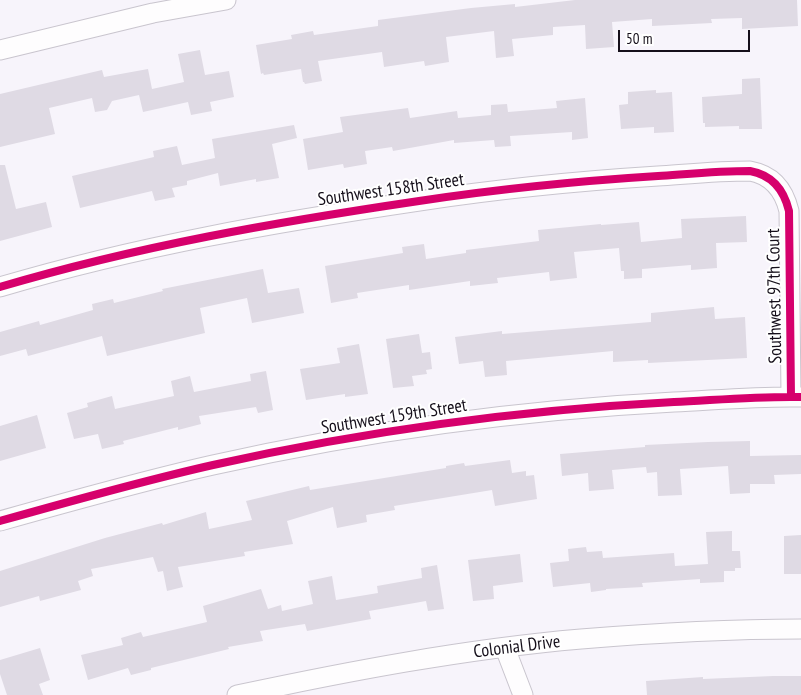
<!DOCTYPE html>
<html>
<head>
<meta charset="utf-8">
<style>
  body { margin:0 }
  #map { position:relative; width:801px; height:695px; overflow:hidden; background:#f7f4fb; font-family:"PT Sans Narrow",sans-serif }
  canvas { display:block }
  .scale { position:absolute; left:618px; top:30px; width:132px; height:22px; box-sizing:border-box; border:2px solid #150f1a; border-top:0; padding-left:6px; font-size:15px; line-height:18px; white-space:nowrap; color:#150f1a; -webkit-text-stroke:4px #fff; paint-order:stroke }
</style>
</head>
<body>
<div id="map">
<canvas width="801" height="695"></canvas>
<div class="scale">50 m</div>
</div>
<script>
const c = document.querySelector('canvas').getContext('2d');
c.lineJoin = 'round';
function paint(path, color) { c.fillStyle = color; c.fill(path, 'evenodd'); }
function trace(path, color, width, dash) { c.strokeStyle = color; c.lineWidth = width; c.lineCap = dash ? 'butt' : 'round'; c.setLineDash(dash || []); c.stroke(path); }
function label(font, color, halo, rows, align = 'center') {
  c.font = font + ' "PT Sans Narrow",sans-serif'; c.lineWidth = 4; c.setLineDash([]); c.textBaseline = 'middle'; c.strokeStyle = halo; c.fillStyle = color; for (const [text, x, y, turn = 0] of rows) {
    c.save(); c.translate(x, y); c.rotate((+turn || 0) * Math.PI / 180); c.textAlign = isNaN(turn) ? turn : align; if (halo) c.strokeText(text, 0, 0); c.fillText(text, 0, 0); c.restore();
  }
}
const building = new Path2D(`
  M575 0H797L798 26 742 29V18L711 19 712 23 652 26V19L612 22 614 47 586 49 585 25 553 27V35L512 39 514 56 496 58 494 31 446 37 449 62 425 66 424 61 384 67 382 52 318 61 322 81 305 84 304 82H303L301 69 264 75 263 73 261 74 256 45 292 39 291 35 313 31 314 35 378 26V20L471 8 515 4V7Z
  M200 50 205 75 229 71 234 97 210 102 212 111 191 115 188 102 143 112 139 95 112 101 107 110 95 112 92 98 49 108 55 134 0 147V94L102 70 104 77 148 69 152 89 184 82 178 54Z
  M760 78 762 129H739V126L705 127V123H703L702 97 742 94V79Z
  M656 90V93L672 92 674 132 654 133V127L621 129 619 105 628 104V92Z
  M585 98 588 138 572 140V132L510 136 511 146 495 147 494 140 454 143V140L393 151 392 147 365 151 367 164 344 168 343 164 308 170 303 139 343 132 340 117 408 108 410 118 457 111 458 118 491 115V105L507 104 508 112 557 108 556 101Z
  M294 125 297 138 272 144 279 178 256 182V179L220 186 218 173 187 181V185L172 188 175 197 155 201 152 191 80 208 72 176 154 157 153 151 177 146 182 165 215 158 212 139Z
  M0 165H5L16 209 46 202 52 227 0 241Z
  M746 216 747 242 716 243 717 268 691 270V265L642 269V278L624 279V271H621L619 248 574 252 577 278 550 281 549 272 497 278 498 283 470 286V281L409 290V285L357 293 358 298 331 303 325 266 403 253 402 247 424 244 426 259 466 253V250L539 241 538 230 601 224V225L639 222 641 242 682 238 681 219Z
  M263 269 268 293 299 288 304 313 252 323 247 298 200 308 205 333 107 356 102 336 28 356 26 349 0 356V332L39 321 40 325 93 310 92 304 113 299 114 303 163 291 162 289Z
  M714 307 715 319 745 317 747 358 648 363V360L613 362V351L506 361 507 375 485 377 483 361 459 364 455 337 502 331V334L651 322V313Z
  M419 334 422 353 430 352 432 369 426 370 427 374 412 376 414 386 393 388 386 339Z
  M359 344 368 394 345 397V394L306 400 300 369 340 363 337 348Z
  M266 371 273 410 258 413 256 407 199 416 201 424 178 430V427L123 441 124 444 102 449 98 434 74 439 67 413 88 407 87 403 112 396 115 409 174 396 171 381 190 376 194 392 251 381 250 374Z
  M37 415 46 448 0 461V426Z
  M750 441V456L801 455V474L774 475 775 484H750V493L730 494 728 466 680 469 682 495 658 496 657 472 647 473 646 467 612 470 614 489 589 491 588 473 562 476 560 454 645 447V445L708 442Z
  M510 460 512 473 526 471V476L534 475 537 499 495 506 492 490 394 506 395 510 366 515 367 522 337 528 333 507 287 521 293 544 244 552 245 556 178 567 183 587 167 591 163 571 158 572 153 557 91 569 93 576 78 581 81 590 40 601 39 596 0 607V571L105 538 162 523 163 525 206 512 209 529 252 520 246 501 309 486 310 490 446 468V466L464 463 465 466Z
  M732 531V551H740L741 568H735V571H724V582L700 583V579L642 583 643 587 606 589V590L591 592 590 583 553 587 550 563 569 561 568 549 586 547 587 552 602 551 603 558 674 553 675 566 708 564 706 532Z
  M801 535V574H784V536Z
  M520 554 523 582 493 586 494 599 473 601 468 560Z
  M437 565 444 609 428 611 426 601 369 611 371 619 307 631 305 624 260 631 263 641 228 647 229 649 151 668V670L131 675 128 668 88 680 81 655 123 645 121 638 141 632 143 637 207 622 203 606 261 589 268 609 281 605 282 611 313 604 308 581 332 576 336 600 378 593 377 586 422 578 421 568Z
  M40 648 50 680 39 684 43 695H7L0 674V660Z
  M773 676H801V695H647L646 681 703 677V679Z`);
const minor = new Path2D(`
  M0 50 153 13 226 0
  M0 287C138 246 277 222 419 201 498 189 578 181 658 176 688 174 719 171 750 171 772 175 784 190 789 211L791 397
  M0 521C71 501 142 481 213 465 365 431 520 410 674 402 716 400 759 396 801 397
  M505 648 523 695
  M237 695C350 671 465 649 581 639 654 633 728 629 801 629`);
const cycleway = new Path2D(`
  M0 287C138 246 277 222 419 201 498 189 578 181 658 176 688 174 719 171 750 171 772 175 784 190 789 211L791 397
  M0 521C71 501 142 481 213 465 365 431 520 410 674 402 716 400 759 396 801 397`);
const streetNames = [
  ["Southwest 158th Street",391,190,-8],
  ["Southwest 97th Court",775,296,-91],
  ["Southwest 159th Street",394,417,-9],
  ["Colonial Drive",517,647,-7]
];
paint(building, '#dfdae4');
trace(minor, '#c9c5ce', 21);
trace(minor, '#fefdfe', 19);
trace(cycleway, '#d6006c', 8);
label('18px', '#150f1a', '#fff', streetNames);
</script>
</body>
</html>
